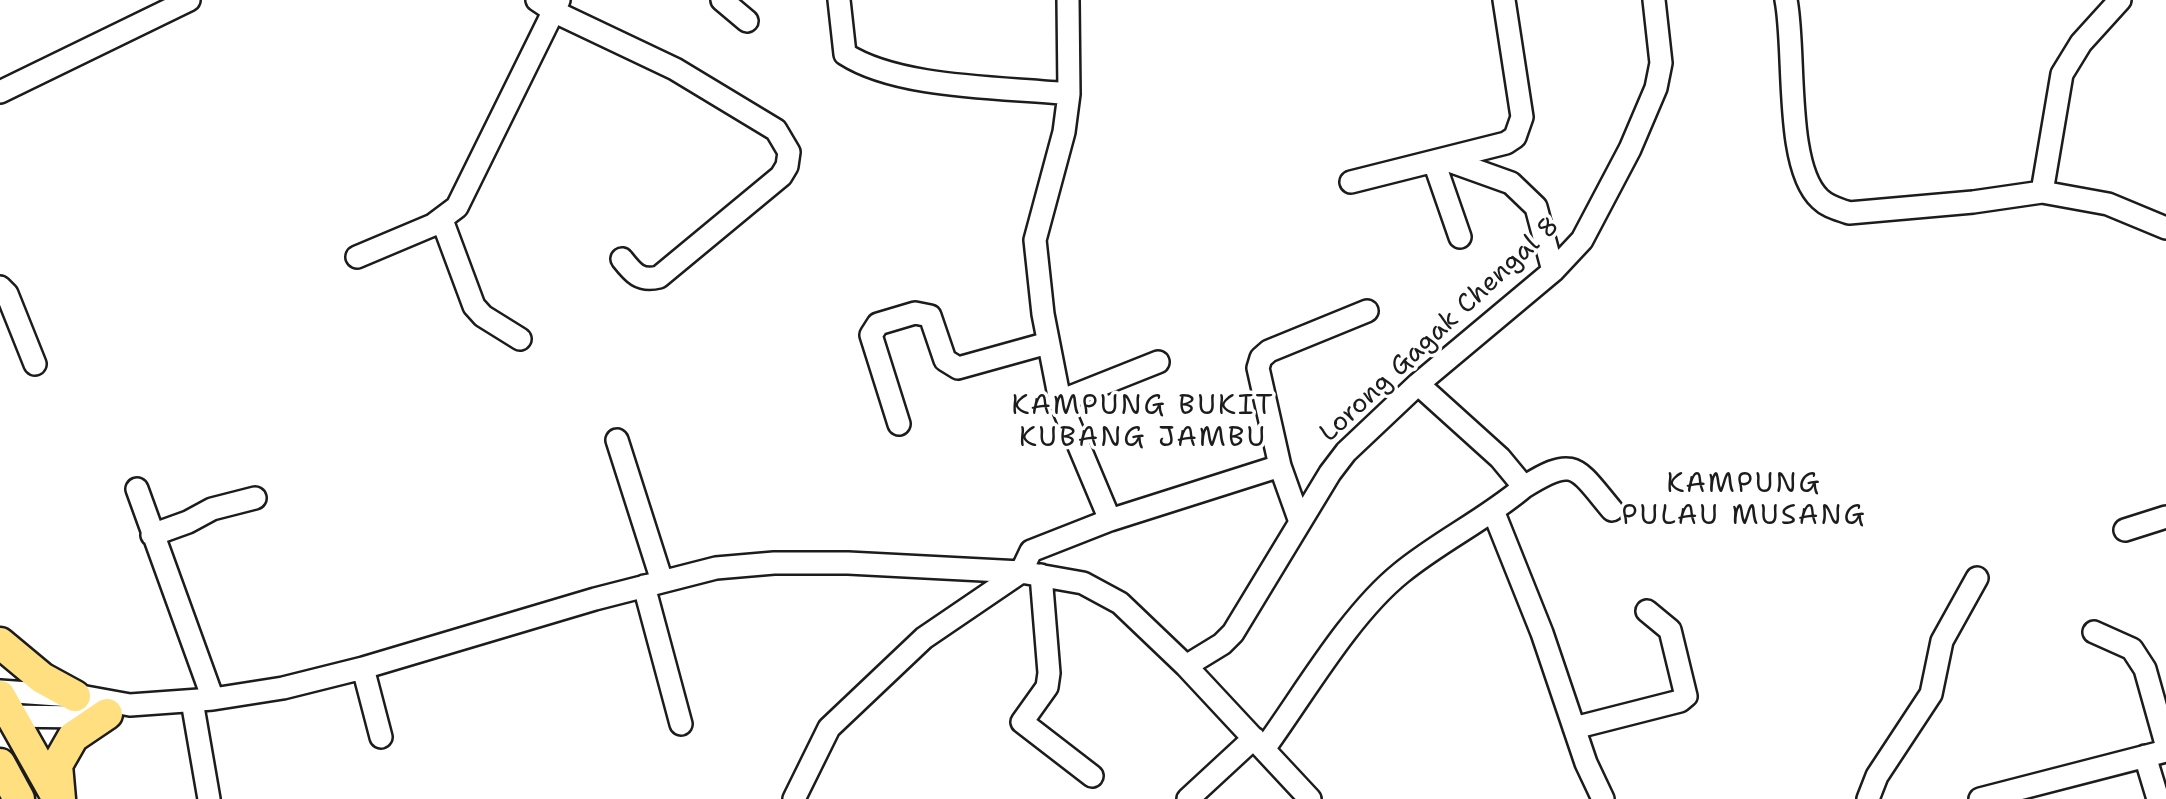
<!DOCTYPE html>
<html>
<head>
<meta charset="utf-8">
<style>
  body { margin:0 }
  canvas { display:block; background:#fff }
</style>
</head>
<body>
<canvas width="2166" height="799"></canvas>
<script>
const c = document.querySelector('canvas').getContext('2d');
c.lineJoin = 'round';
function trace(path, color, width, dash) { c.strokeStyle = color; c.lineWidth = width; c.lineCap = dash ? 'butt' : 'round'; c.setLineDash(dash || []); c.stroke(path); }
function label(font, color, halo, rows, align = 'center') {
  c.font = font + ' "Shantell Sans",sans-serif'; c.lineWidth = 7; c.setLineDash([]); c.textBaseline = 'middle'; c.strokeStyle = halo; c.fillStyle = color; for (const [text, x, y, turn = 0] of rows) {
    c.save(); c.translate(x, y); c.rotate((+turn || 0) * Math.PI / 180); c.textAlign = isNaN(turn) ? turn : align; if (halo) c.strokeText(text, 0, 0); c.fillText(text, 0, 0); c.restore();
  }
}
const minor = new Path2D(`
  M537 0 555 12 675 69 776 130 789 152 787 166 781 176 659 277C640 282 633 273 622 259
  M722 0 747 21
  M839 0 845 54C899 89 1004 87 1069 94
  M1068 0 1069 94 1064 132 1035 240 1043 314 1060 401 1110 520
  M1786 0C1796 50 1784 166 1820 199 1828 207 1838 209 1849 213L1973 202 2042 192 2108 204 2166 228
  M0 92 189 0
  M1444 159 1511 183 1536 207 1553 271
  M1434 162 1460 237
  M1351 182 1506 143 1515 137 1522 117 1504 0
  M2042 192 2062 74 2081 43 2120 0
  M442 220 474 306 483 316 520 339
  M357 257 433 225 457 207 559 0
  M0 287 7 294 35 364
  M1060 401 1158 362
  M899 424 871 335 878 324 915 313 930 316 945 360 958 368 1048 343
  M617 440 662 581
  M1524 487C1575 455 1576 467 1612 510
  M137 489 213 699
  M1494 513 1542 633 1586 763 1603 799
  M1300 522 1280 466 1258 368 1261 358 1269 351 1367 311
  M2125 530 2166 517
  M152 535 188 522 212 509 255 498
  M1041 575 1049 673 1047 687 1022 722 1092 776
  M644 586 681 724
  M2094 632 2132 649 2145 669 2166 744
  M1186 666 1222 644 1233 633 1330 473 1346 452 1418 384 1553 271 1582 240 1630 149 1656 88 1661 63 1654 0
  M363 668 381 737
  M0 691 86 697 130 705 213 699 283 688 363 668 595 599 716 568 774 563H848L1021 572 1083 583 1120 603 1186 666 1310 799
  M192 701 209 799
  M2 716 86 717 103 714
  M1574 728 1680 701 1686 696 1670 630 1647 611
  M1264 749C1304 694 1349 615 1401 573 1440 541 1485 520 1524 487L1500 458 1418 384
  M2145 756 2158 799
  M794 799 829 728 924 638 1021 572 1031 551 1110 520 1280 466
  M1188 799 1254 738
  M1868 799 1877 776 1931 694 1942 641 1977 578
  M1980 799 2166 751`);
const highway = new Path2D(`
  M0 643 42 678 75 696
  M0 696 58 799
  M0 764 19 799
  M60 799 57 765 73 737 107 714`);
const streetNames = [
  ["Lorong Gagak Chengal 8",1440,330,-43]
];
const neighbourhoodNames = [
  ["KAMPUNG BUKIT",1143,407],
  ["KUBANG JAMBU",1143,439],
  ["KAMPUNG",1744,485],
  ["PULAU MUSANG",1744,517]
];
trace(minor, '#1c1c1c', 26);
trace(highway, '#1c1c1c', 35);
trace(minor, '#fff', 21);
trace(highway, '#ffdf80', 30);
label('26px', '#1c1c1c', '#fff', streetNames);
c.letterSpacing = '2px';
label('28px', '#1c1c1c', '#fff', neighbourhoodNames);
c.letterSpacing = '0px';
</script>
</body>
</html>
